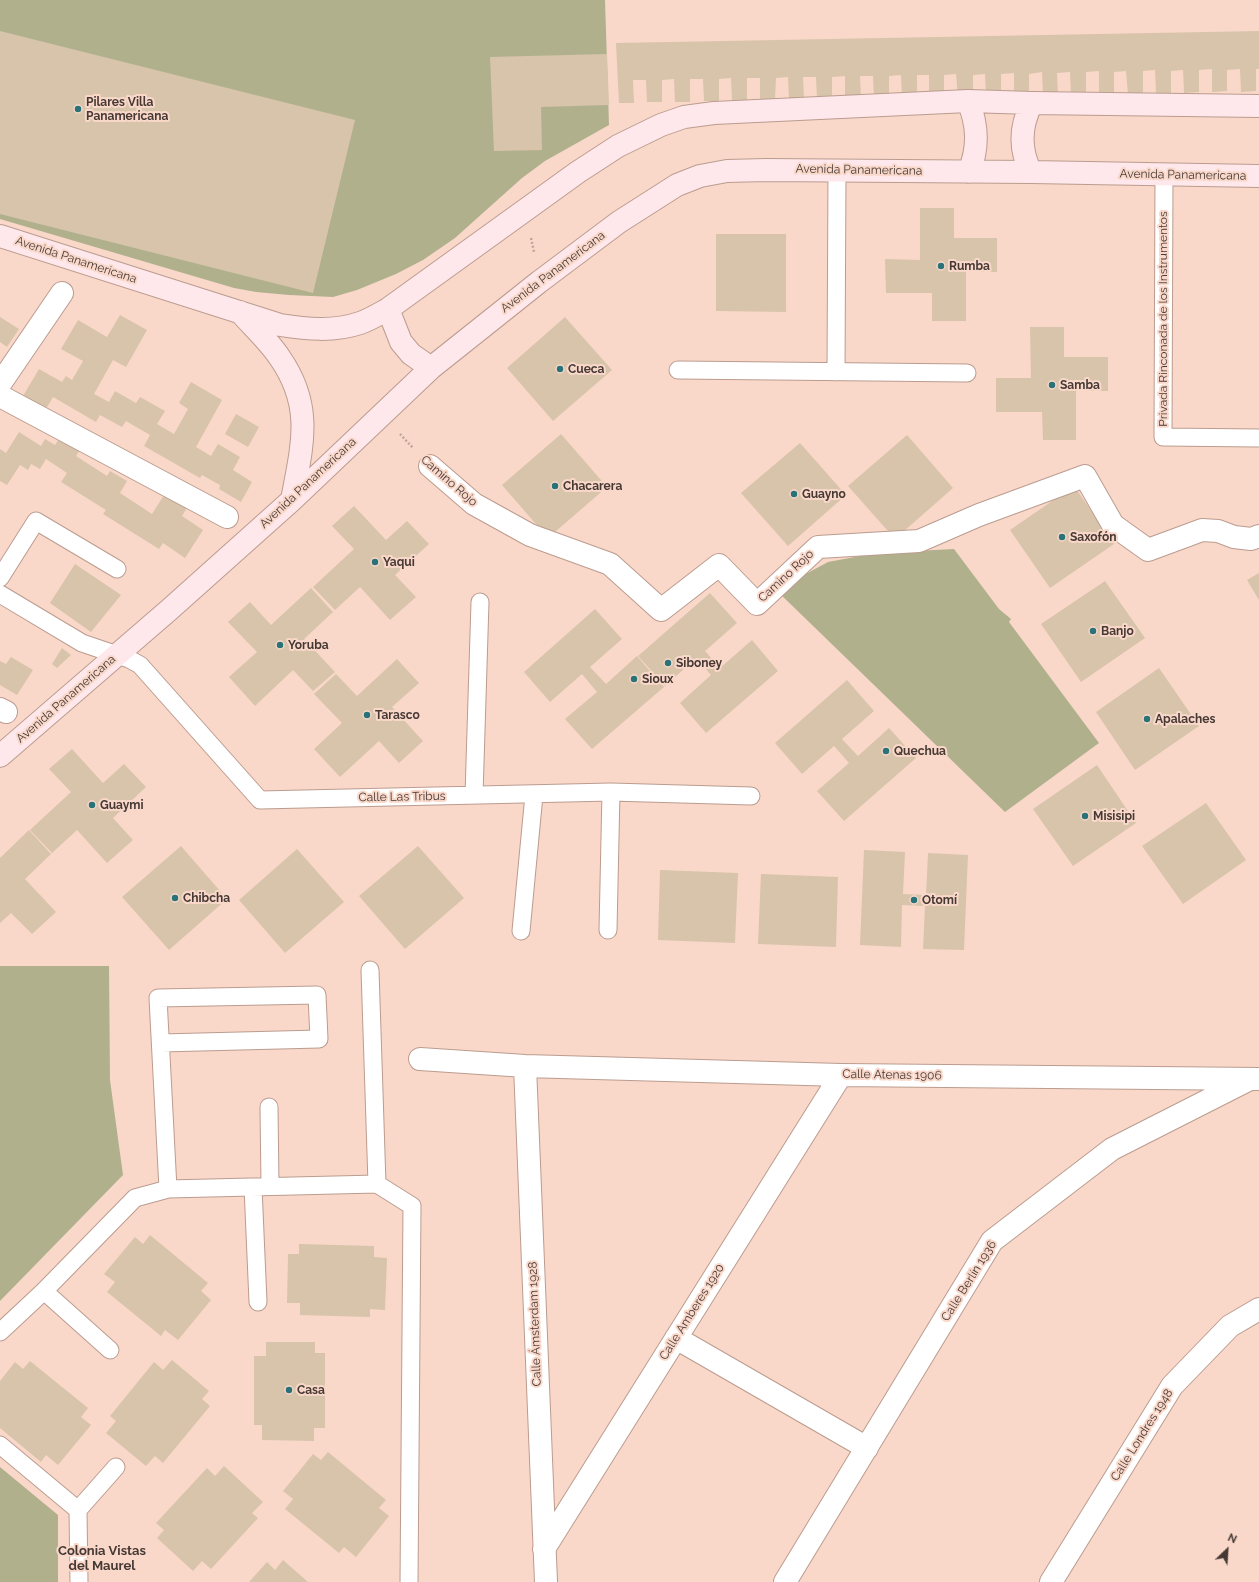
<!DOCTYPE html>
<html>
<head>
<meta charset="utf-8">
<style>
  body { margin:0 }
  #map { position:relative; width:1259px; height:1582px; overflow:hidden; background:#f9d8ca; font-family:Raleway,sans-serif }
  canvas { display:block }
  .north { position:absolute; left:1207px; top:1530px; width:40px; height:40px; -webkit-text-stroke:3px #f9d8ca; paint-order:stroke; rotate:25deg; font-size:11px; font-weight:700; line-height:16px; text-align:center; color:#463934 }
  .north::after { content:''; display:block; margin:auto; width:14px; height:18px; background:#463934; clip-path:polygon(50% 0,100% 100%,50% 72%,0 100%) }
</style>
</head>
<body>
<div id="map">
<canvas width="1259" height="1582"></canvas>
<div class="north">N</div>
</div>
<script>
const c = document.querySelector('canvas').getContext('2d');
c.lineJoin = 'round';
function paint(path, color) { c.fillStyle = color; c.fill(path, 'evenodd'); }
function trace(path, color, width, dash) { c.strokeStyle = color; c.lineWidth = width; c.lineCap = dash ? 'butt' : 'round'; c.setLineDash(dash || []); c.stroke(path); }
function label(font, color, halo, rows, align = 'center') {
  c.font = font + ' Raleway,sans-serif'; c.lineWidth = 4; c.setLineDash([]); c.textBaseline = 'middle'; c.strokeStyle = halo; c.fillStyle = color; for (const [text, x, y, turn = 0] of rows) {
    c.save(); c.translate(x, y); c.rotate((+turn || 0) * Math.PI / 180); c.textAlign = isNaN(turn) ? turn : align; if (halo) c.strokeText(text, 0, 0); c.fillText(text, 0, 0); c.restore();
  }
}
const green = new Path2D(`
  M0 0H605L609 125 545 161 522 178 455 238 423 260 396 274 357 290 333 297 289 295 256 292 234 288 0 219Z
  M954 549 999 609 1011 619 1009 622 1099 743 1005 812 776 590 828 562 876 553Z
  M0 966H109L110 1080 123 1175 0 1301Z
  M0 1467 58 1515V1582H0Z`);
const building = new Path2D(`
  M0 31 355 120 313 293 0 214Z
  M1259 31V69H1256V91L1241 92 1240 69 1227 70V91L1212 92V69L1199 70V92L1184 93 1183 70 1171 71V93H1156L1155 70 1143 71V93L1128 94 1126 71 1114 72V94H1099V71L1086 72V94L1071 95 1070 72 1057 73 1058 95H1043L1042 72 1029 74V95L1014 96V73L1001 74V96H986L985 74 973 75V96L958 97 956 74 944 75V97H929V75H917V97L902 98 901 75 889 76V98H874L873 76H860L861 98 845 99V76L832 77V99H817L816 77H803L804 99 789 100 788 77 776 78 775 100H760V78H747V101H732L731 78 719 79V101H704L703 79H690V102H675L674 79 662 80V102H647L646 80H633L634 103H619L616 43Z
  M607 54 609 105 541 107 542 150 494 151 490 57Z
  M920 208H954V238H997V272L966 271V321H932V293H886L885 259 920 260Z
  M716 234H786V312L716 311Z
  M120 315 147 330 126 367 113 360 94 394 109 402 115 391 136 403 140 397 165 411 157 424 174 434 188 409 179 403 191 382 222 400 196 447 211 456 218 444 240 457 233 470 252 482 241 502 219 489 220 485 202 475 200 478 144 446 150 435 126 421 122 427 100 415 96 422 53 397 46 409 23 396 39 369 62 382 66 376 72 380 83 361 61 349 78 320 107 337Z
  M0 317 19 329 7 347 0 342Z
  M565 317 612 370 553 421 507 368Z
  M1030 327H1064V357H1108V391H1076V440H1043L1042 412H996V378H1031Z
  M236 414 259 427 248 447 225 434Z
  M19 432 41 446 45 439 55 445 60 437 80 450 76 456 107 476 110 471 127 481 120 493 152 514 166 492 188 506 182 516 203 530 185 558 163 543 159 549 103 514 106 510 61 482 67 473 46 459 40 469 31 464 28 470 20 465 7 485 0 481V449L6 453Z
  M561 434 607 487 548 538 502 485Z
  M907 435 953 488 895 539 848 486Z
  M800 443 846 495 788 546 741 493Z
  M1074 486 1114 544 1050 588 1010 530Z
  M354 506 386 540 407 521 429 544 395 575 416 597 390 620 360 587 335 610 313 587 354 549 332 526Z
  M75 564 121 595 91 632 50 603Z
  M1259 573V600L1247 580Z
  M1105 581 1145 638 1081 682 1041 624Z
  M311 588 333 612 304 639 335 672 313 691 293 670 255 706 229 677 257 652 228 622 250 602 271 625Z
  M710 593 737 623 705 651 720 668 752 640 778 671 706 733 680 703 711 675 696 658 665 686 638 656Z
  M595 609 622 639 590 667 606 684 637 656 664 687 592 749 565 719 597 692 582 674 550 702 524 672Z
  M62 648 71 655 57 668 52 664Z
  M11 657 33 670 17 695 0 685V661L6 664Z
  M397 659 419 683 392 707 423 741 399 763 379 741 340 777 314 749 342 723 314 694 336 674 357 696Z
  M1159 668 1199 726 1135 770 1096 712Z
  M847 680 874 711 842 739 858 756 889 728 916 758 844 821 817 791 849 763 834 746 802 774 775 743Z
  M72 749 103 783 124 764 146 787 113 818 133 840 107 863 77 830 52 853 30 830 71 792 49 769Z
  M1097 765 1136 823 1073 866 1033 809Z
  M1206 803 1246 860 1183 904 1142 846Z
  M29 830 51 854 25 879 56 912 32 934 11 913 0 923V858Z
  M181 846 227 899 169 950 122 897Z
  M418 846 464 898 405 949 359 896Z
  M297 849 344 902 285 953 239 900Z
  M864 850 905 852 903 894 926 895 928 853 968 855 964 950 923 949 925 906 902 905 901 947 860 945Z
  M660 870 738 873 735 943 658 940Z
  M761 874 838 877 836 947 758 944Z
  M150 1235 208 1283 201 1291 211 1300 178 1340 165 1330 161 1336 107 1292 115 1282 104 1274 135 1237 143 1244Z
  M299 1244 374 1246V1257L387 1258 385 1310 370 1309V1317L300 1315V1303H287L288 1254H299Z
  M266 1342H315V1353H325V1428H314V1441L262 1440V1425H254V1356H266Z
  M172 1360 209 1391 202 1399 210 1406 163 1463 155 1456 146 1466 106 1433 116 1421 110 1416 154 1362 163 1370Z
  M30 1361 88 1408 81 1417 91 1425 58 1465 46 1455 41 1462 0 1428V1381L15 1362 23 1369Z
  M328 1452 386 1500 379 1508 389 1516 356 1557 344 1547 339 1553 285 1509 293 1499 283 1491 313 1454 321 1460Z
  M224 1466 263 1502 252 1513 258 1518 211 1569 202 1561 193 1571 157 1538 164 1530 156 1523 207 1468 215 1476Z
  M283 1560 308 1582H249L267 1562 275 1570Z`);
const path = new Path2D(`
  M531 238 534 252
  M400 434 413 448`);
const lane = new Path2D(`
  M1164 175 1163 437 1259 438
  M678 370 967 373
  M836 372 837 170
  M0 578 36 521 117 569
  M0 594 82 643 129 659 140 665 260 800 611 792 751 796
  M474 795 480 602
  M608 930 611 792
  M521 931 534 795
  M370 970 377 1184
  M161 1043 319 1039 317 995 158 998 168 1189
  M269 1107 270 1186
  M253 1187 258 1302
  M44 1291 110 1350
  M0 1332 44 1291 135 1198 168 1189 377 1184 412 1206 409 1582
  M0 1445 78 1510 79 1582
  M78 1510 116 1467`);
const street = new Path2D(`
  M0 384 62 293
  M0 396 227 517
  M430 466 474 504 530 535 610 564 661 610 719 565 757 604 818 547 919 541 979 515 1085 476 1113 525 1148 550 1202 530 1218 531 1234 537 1251 539 1259 536
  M0 709 6 712
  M420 1059 525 1066 841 1075 1259 1079
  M525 1066 546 1582
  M676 1338 867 1448
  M544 1549 841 1075
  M785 1582 992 1241 1112 1149 1248 1080
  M1051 1582 1172 1386 1230 1326 1259 1309`);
const secondary = new Path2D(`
  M968 101C978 125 979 147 969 172
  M1031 172C1019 149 1020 126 1032 103
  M0 236 280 325C306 329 334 332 360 323 369 320 379 314 388 309L578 172 618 146 661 125 684 117 714 113 968 101 1032 103 1259 106
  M388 309 401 342 411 354 431 368
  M240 312C253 327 269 341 280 358 314 407 302 446 292 500
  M0 756 169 610 292 500 431 368 539 282 619 222 677 185 700 176 727 171 766 170 1031 172 1259 176`);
const markers = [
  [78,109,4,"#297378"],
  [941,266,4,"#297378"],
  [560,369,4,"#297378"],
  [1052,385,4,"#297378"],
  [555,486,4,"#297378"],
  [794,494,4,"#297378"],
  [1062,537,4,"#297378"],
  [375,562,4,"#297378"],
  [1093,631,4,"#297378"],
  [280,645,4,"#297378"],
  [668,663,4,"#297378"],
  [634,679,4,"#297378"],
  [367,715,4,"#297378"],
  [1147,719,4,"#297378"],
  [886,751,4,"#297378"],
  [92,805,4,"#297378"],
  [1085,816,4,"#297378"],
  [175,898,4,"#297378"],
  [914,900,4,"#297378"],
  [289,1390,4,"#297378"]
];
const poiNames = [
  ["Pilares Villa",86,102],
  ["Panamericana",86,116],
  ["Rumba",949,266],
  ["Cueca",568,369],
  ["Samba",1060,385],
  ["Chacarera",563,486],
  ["Guayno",802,494],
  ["Saxofón",1070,537],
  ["Yaqui",383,562],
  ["Banjo",1101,631],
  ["Yoruba",288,645],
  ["Siboney",676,663],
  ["Sioux",642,679],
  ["Tarasco",375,715],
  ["Apalaches",1155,719],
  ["Quechua",894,751],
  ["Guaymi",100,805],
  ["Misisipi",1093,816],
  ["Chibcha",183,898],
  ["Otomí",922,900],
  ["Casa",297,1390]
];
const streetNames = [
  ["Avenida Panamericana",859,170,1],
  ["Avenida Panamericana",1183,175,1],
  ["Avenida Panamericana",76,260,18],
  ["Avenida Panamericana",553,272,-37],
  ["Privada Rinconada de los Instrumentos",1163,319,-90],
  ["Camino Rojo",449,481,41],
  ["Avenida Panamericana",308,483,-43],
  ["Camino Rojo",786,576,-43],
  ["Avenida Panamericana",66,699,-41],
  ["Calle Las Tribus",402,797,-1],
  ["Calle Atenas 1906",892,1075,1],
  ["Calle Berlín 1936",969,1281,-58],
  ["Calle Amberes 1920",692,1312,-58],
  ["Calle Ámsterdam 1928",535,1324,-92],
  ["Calle Londres 1948",1142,1435,-58]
];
const neighbourhoodNames = [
  ["Colonia Vistas",102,1551],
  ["del Maurel",102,1566]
];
paint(green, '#b1b08d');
paint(building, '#d8c4aa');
trace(lane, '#bb9c8f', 19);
trace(street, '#bb9c8f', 24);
trace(secondary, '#bb9c8f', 24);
trace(path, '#c0a69a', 2.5, [2, 2]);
trace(lane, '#fff', 17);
trace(street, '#fff', 22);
trace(secondary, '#fee8eb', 22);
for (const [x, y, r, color] of markers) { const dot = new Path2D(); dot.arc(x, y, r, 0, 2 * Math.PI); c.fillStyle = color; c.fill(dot); trace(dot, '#f9d8ca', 1.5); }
label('bold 12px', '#463934', '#f9d8ca', poiNames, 'left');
label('12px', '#463934', '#f9d8ca', streetNames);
label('bold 13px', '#463934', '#f9d8ca', neighbourhoodNames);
</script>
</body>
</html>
